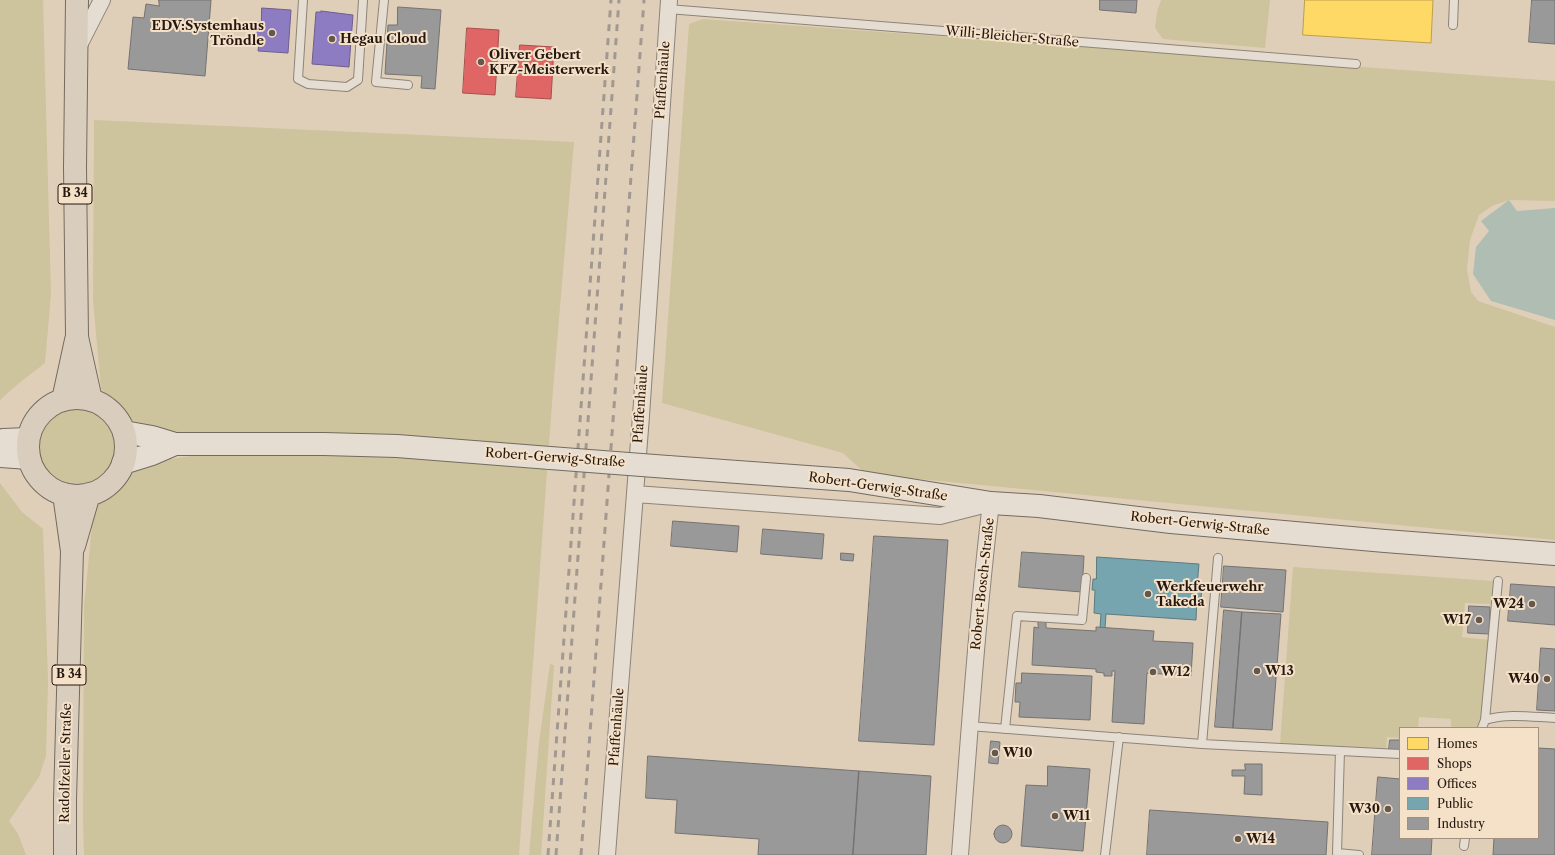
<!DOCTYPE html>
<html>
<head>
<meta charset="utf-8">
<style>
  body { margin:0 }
  #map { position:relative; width:1555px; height:855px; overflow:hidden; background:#dfcfb9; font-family:"Libre Caslon Text",serif }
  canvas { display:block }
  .legend { position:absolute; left:1399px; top:727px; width:140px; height:112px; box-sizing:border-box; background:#f4e1c8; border:1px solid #a1907e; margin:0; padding:5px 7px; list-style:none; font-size:12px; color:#241710 }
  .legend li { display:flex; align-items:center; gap:8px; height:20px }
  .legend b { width:20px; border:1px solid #a1907e }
</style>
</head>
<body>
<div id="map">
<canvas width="1555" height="855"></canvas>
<ul class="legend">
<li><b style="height:11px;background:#ffd966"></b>Homes</li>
<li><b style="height:11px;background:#e06666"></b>Shops</li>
<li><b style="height:11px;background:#8e7cc3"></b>Offices</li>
<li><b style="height:11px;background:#76a5af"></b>Public</li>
<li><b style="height:11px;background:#999"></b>Industry</li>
</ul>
</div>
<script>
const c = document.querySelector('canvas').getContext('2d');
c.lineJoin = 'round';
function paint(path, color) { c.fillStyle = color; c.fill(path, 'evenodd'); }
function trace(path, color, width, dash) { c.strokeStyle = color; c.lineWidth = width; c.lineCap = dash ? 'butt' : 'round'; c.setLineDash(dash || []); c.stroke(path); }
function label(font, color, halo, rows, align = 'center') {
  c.font = font + ' "Libre Caslon Text",serif'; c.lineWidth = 4; c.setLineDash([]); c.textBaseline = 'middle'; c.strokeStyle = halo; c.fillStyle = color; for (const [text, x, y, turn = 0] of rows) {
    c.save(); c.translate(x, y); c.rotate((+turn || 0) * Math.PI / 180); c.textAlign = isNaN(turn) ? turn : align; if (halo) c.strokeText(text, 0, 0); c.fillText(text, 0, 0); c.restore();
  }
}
const green = new Path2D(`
  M0 0H43L51 294 45 363 18 384 0 400Z
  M1161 0H1270L1265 48 1163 39 1155 28 1157 12Z
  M703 19 1555 81V201L1509 200 1492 206 1479 215 1470 240 1467 269 1471 292 1478 301 1555 327V540L866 474 843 453 662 403 689 24Z
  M94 120 574 142 553 390 519 855H84L83 821 84 607 94 505 139 466 171 459 198 455 197 434 168 433 136 424 101 389 93 300Z
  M36 448a44 44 0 1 1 88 0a44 44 0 1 1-88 0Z
  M0 483 22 512 43 529 48 680 46 756 39 777 9 821 18 834 26 855H0Z
  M1293 567 1493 581 1491 604 1465 603 1462 637 1489 640 1483 716 1479 728H1451V719L1419 717 1418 728H1400V738L1387 737 1386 748 1280 744Z
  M550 664 554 665 541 855H529L539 742Z`);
const water = new Path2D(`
  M1509 200 1517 211 1555 208V320L1491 301 1473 274 1476 247 1489 231 1481 221Z`);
const homes = new Path2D(`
  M1305 0H1433L1431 43 1303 35Z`);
const shops = new Path2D(`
  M467 28 499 30 495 95 463 93Z
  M520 45 554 47 551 99 516 97Z`);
const offices = new Path2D(`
  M262 8 291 10 288 53 258 51 259 44H254L256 22H261Z
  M321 11 353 15 349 67 312 64 316 12H321Z`);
const public = new Path2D(`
  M1097 557 1199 564 1197 587H1202L1201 598H1197L1196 620 1106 614 1105 628H1100L1101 614 1094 613 1095 590H1092L1093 579H1096Z`);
const industry = new Path2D(`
  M159 0H211L205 76 128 69 133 17 144 18 146 4 159 6Z
  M1100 0H1137L1136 13 1100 10Z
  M1532 0H1555V44L1529 42Z
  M398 7 441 10 435 89 421 88 422 76 385 74 388 25H397Z
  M673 521 739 526 737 552 671 546Z
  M763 529 824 534 822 559 761 554Z
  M874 536 948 540 934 745 859 741Z
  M1022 552 1084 556 1082 592 1019 587Z
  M841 553 854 554 853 561 841 560Z
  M1224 566 1286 570 1283 612 1221 607Z
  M1511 584 1555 587V625L1508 621Z
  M1469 606 1490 607 1489 634 1468 633Z
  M1224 610 1242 612 1233 728 1215 727Z
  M1242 612 1281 614 1272 730 1233 728Z
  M1038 620H1046V628L1096 631V627L1154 631 1153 641 1193 643 1191 676 1147 673 1144 724 1112 722 1115 671H1112V676H1104V673L1096 672V669L1032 665 1034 627 1038 628Z
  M1541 648 1555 649V711L1537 710Z
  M1022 673 1092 676 1090 720 1019 717 1020 702H1015L1016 683H1021Z
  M1390 740H1400V750L1389 749Z
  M991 741 1000 742 998 764 989 763Z
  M1538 748 1555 749V855H1493L1494 838H1538Z
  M648 756 859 771 853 855H758L759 839 675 833 677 800 646 798Z
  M1245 764H1262V795L1244 794 1245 776H1232V770H1245Z
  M1048 766 1090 769 1083 851 1021 846 1026 785 1047 786Z
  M859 771 931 776 926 855H853Z
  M1378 777 1400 779V838H1432L1431 855H1372Z
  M1150 810 1328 822 1326 855H1147Z
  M994 834a9 9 0 1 1 18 0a9 9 0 1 1-18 0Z`);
const lane = new Path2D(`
  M303 0 298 79 308 84 347 87 358 80 363 0
  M384 0 376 82 408 85
  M668 9 1356 64
  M1453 25 1454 0
  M1485 720 1498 581
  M969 726 1202 744 1400 754
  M1482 728 1485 720C1508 713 1532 717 1555 718
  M1005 729 1017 616 1082 620 1086 578
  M1202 744 1218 558
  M1340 751 1337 853 1359 855
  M1464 846 1465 838
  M1105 855 1119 737`);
const street = new Path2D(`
  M78 47 102 0
  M635 494 940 516 991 503C977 620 969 737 960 855
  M607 855 641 416 669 0`);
const secondary = new Path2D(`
  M124 432 152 437 175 444H324L397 446 550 458
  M0 442 3 440 28 439
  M0 456 29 458
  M123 463 152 454 175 444
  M668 467 849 480 991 503 1039 506 1171 522 1385 541 1555 554`);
const primary = new Path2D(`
  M77 0 75 167 77 337 91 400
  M28 447a49 49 0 1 1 98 0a49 49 0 1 1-98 0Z
  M63 400 76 340
  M64 494 72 551 65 799V855
  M74 546 89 494`);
const rail = new Path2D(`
  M548 855 611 0
  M556 855 619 0
  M581 855 644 0`);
const secondaryBridge = new Path2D(`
  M550 458 668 467`);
const markers = [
  [272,33,4,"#65574b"],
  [332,39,4,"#65574b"],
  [481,62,4,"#65574b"],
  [1148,594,4,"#65574b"],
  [1532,604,4,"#65574b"],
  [1479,620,4,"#65574b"],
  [1257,671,4,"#65574b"],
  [1153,672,4,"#65574b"],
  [1547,679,4,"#65574b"],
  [995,753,4,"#65574b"],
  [1388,809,4,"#65574b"],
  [1055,816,4,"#65574b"],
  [1238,839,4,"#65574b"]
];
const shields = [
  [75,194,34],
  [69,675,34]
];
const shieldNames = [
  ["B 34",75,194],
  ["B 34",69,675]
];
const poiNames = [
  ["EDV:Systemhaus",264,26,"right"],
  ["Tröndle",264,41,"right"],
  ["Hegau Cloud",340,39],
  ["Oliver Gebert",489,55],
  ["KFZ-Meisterwerk",489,70],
  ["Werkfeuerwehr",1156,587],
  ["Takeda",1156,602],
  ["W24",1524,604,"right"],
  ["W17",1471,620,"right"],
  ["W13",1265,671],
  ["W12",1161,672],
  ["W40",1539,679,"right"],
  ["W10",1003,753],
  ["W30",1380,809,"right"],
  ["W11",1063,816],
  ["W14",1246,839]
];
const streetNames = [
  ["Willi-Bleicher-Straße",1012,37,5],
  ["Pfaffenhäule",663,80,-86],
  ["Pfaffenhäule",641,404,-86],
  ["Robert-Gerwig-Straße",555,458,4],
  ["Robert-Gerwig-Straße",878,487,8],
  ["Robert-Gerwig-Straße",1200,524,6],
  ["Robert-Bosch-Straße",983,584,-84],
  ["Pfaffenhäule",617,727,-86],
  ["Radolfzeller Straße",66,763,-89]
];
paint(green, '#cdc39c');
paint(water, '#afbdb3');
paint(homes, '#ffd966');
trace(homes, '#bd9f4c', 1);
paint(shops, '#e06666');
trace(shops, '#a84e4c', 1);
paint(offices, '#8e7cc3');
trace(offices, '#6e5e8d', 1);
paint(public, '#76a5af');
trace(public, '#5d7a7f', 1);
paint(industry, '#999');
trace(industry, '#767270', 1);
trace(lane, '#8e8476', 10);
trace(street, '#8e8476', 18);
trace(secondary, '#746b5f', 24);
trace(primary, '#746b5f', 24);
trace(lane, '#e5ddd2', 8);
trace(street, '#e5ddd2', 16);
trace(secondary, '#e5ddd2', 22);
trace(primary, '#d9cdbd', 22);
trace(rail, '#a19990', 3, [7, 7]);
trace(secondaryBridge, '#746b5f', 24, []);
trace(secondaryBridge, '#e5ddd2', 22);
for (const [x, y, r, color] of markers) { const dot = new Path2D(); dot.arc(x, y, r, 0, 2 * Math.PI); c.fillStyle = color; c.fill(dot); trace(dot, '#f4e1c8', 1.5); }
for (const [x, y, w] of shields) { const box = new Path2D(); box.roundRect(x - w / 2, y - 10, w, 20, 3); c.fillStyle = '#f4e1c8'; c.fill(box); trace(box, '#241710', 1); }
label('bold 12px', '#241710', null, shieldNames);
label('bold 13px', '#241710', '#f4e1c8', poiNames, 'left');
label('13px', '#241710', '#f4e1c8', streetNames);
</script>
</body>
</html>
